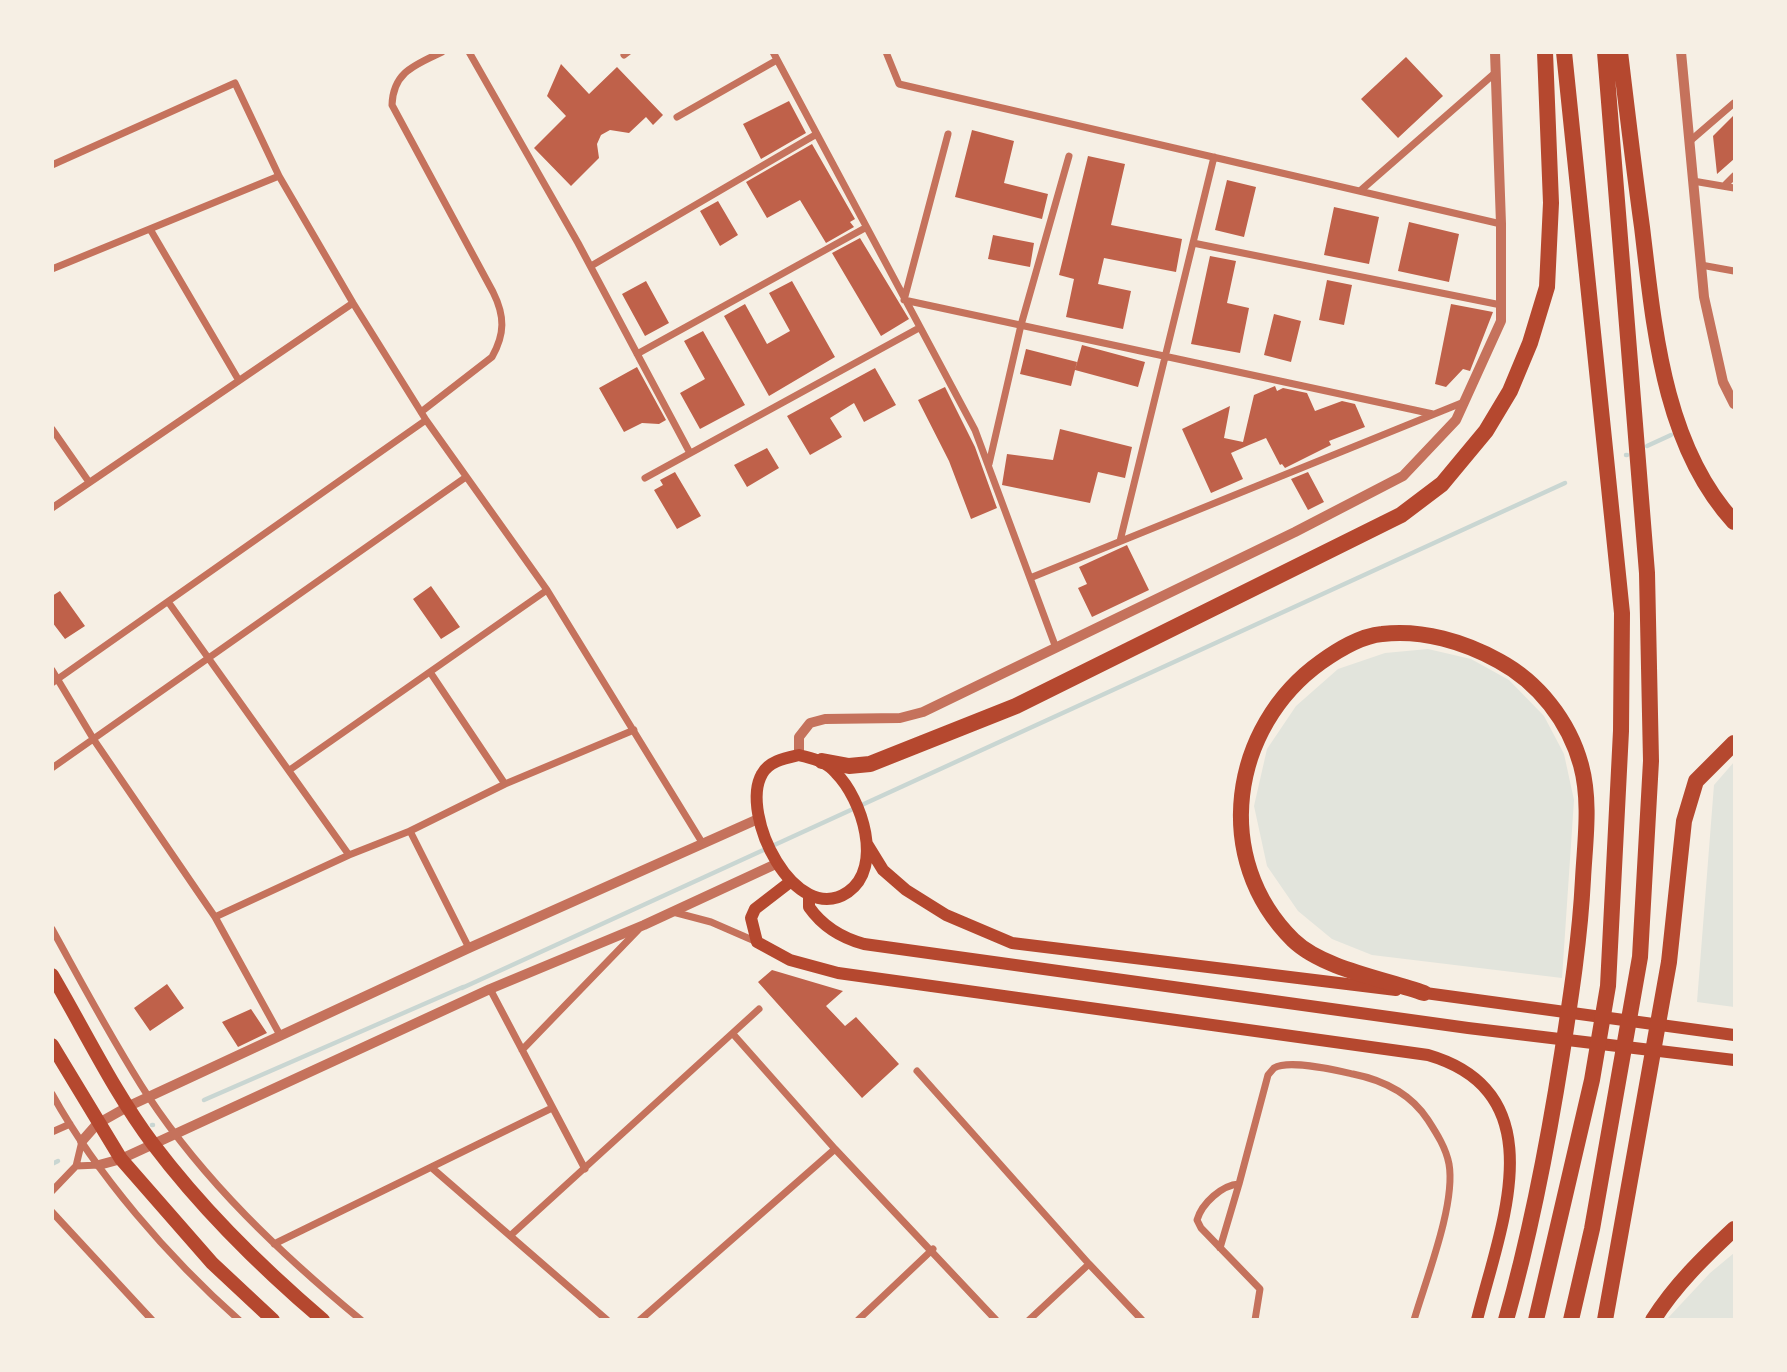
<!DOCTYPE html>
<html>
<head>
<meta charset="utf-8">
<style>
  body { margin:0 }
  #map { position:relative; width:1787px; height:1372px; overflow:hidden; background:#f6efe4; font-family:"DM Sans",sans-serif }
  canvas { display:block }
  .frame { position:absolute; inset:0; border:54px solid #f6efe4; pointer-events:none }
</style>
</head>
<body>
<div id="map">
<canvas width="1787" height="1372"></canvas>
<div class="frame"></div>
</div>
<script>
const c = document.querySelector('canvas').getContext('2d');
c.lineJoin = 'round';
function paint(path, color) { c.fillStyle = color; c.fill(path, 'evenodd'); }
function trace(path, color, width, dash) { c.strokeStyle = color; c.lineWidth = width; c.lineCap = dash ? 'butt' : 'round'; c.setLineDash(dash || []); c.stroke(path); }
const green = new Path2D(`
  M1428 649 1471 659 1509 680 1544 716 1564 754 1574 800 1562 978 1372 955 1332 939 1298 911 1267 866 1254 806 1267 749 1296 706 1338 669 1385 653Z
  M1734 762V1007L1697 1002 1714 785Z
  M1734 1253V1319H1667L1710 1273Z`);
const stream = new Path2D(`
  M1647 446 1671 435
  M1626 455H1627
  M462 988 1565 483
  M204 1100 463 987
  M152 1125H153
  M52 1164 58 1161`);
const building = new Path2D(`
  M1406 57 1443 96 1398 138 1361 99Z
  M561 64 589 94 617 67 663 115 653 125 646 117 629 133 610 130 601 135 597 144 599 158 571 186 534 148 566 116 547 96Z
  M789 101 806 133 761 159 743 124Z
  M1734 115V159L1717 174 1713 136Z
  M972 130 1014 141 1004 183 1048 194 1042 219 955 197Z
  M812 144 855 219 850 222 854 227 826 243 800 200 767 218 746 182Z
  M1088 156 1125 164 1111 225 1182 239 1176 272 1104 258 1098 284 1131 291 1123 329 1066 317 1074 279 1059 275Z
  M1227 180 1256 187 1244 237 1215 230Z
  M718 201 738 235 720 246 700 211Z
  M1334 207 1379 217 1369 264 1324 255Z
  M1409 222 1459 234 1449 282 1398 271Z
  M993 235 1034 243 1030 267 988 259Z
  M860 238 909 319 881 336 832 253Z
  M1210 256 1236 261 1227 303 1249 308 1240 353 1191 344Z
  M1327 280 1352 285 1344 325 1319 320Z
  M646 281 669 323 645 336 622 294Z
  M792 281 835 357 769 396 724 316 745 304 767 344 790 331 769 293Z
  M1451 304 1493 312 1470 371 1463 369 1446 387 1435 384Z
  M1274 314 1301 321 1291 362 1264 355Z
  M703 331 745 405 700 429 680 393 705 379 684 341Z
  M1082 345 1145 362 1138 387 1075 370Z
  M1026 349 1077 362 1071 386 1020 374Z
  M637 367 666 420 659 424 642 423 624 432 599 388Z
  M875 368 896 405 864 422 854 403 830 418 842 437 810 455 787 416Z
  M1275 386 1277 391 1283 388 1307 393 1315 411 1342 401 1355 404 1365 427 1329 441 1331 445 1285 468 1282 464 1280 465 1266 438 1249 445 1231 453 1243 479 1211 493 1182 429 1230 406 1224 438 1243 442 1254 395Z
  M945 387 975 447 997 508 971 519 949 461 918 400Z
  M1060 429 1132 447 1125 478 1098 472 1090 503 1002 485 1007 454 1053 460Z
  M767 448 779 468 747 487 734 465Z
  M675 472 701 516 677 529 654 490 663 485 660 480Z
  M1308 472 1324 502 1308 510 1291 479Z
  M1127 545 1149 590 1092 617 1078 588 1087 584 1079 567Z
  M431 586 460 627 441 639 413 599Z
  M60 591 85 626 65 639 52 622V596Z
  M772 970 843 991 826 1006 845 1026 856 1017 899 1064 862 1098 758 982Z
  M167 984 184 1008 150 1031 134 1008Z
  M251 1009 267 1033 238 1047 222 1022Z`);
const minor = new Path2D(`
  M469 52 578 243 690 453
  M773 52 975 430 1056 648
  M886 52 899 84 1501 224
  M624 55 628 52
  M677 117 777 60
  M948 134 904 300 1433 414
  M1690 141 1734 103
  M52 165 235 83 279 176 353 303 426 420 547 590 703 844
  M1693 181 1734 188
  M1724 186 1734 176
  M1360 191 1495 73
  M150 229 238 379
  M1193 243 1501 305
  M1701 265 1734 271
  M591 266 815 135
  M52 269 279 176
  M637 354 865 228
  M421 412 492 357C505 334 505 316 493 292L392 105C393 72 415 65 442 52
  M52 429 89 482
  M989 464 1021 325 1069 156
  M645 478 919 328
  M52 508 353 303
  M1120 541 1214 157
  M1030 578 1464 402
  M169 603 349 855
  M52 670 94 740 215 917 280 1035
  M430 672 505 784
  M52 683 426 420
  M52 768 466 477
  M291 769 547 590
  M410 831 469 948
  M673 912 711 922 757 942
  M215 917 349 855 410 831 505 784 634 730
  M52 929C83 985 113 1042 148 1096 205 1182 281 1254 361 1320
  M490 989 585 1169
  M733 1034 835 1149 996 1320
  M522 1050 638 930
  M917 1071 1089 1264 1029 1320
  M52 1094C97 1175 169 1258 239 1320
  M52 1132 70 1124
  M76 1166 99 1165
  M432 1168 607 1320
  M52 1191 76 1166 82 1141
  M52 1212 152 1320
  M511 1235 759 1009
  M274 1244 552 1108
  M1220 1248 1239 1184
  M1089 1264 1142 1320
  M640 1320 835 1149
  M858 1320 933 1249
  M1255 1320 1260 1289 1201 1228 1197 1220C1202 1203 1222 1185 1239 1184L1268 1075 1274 1068C1289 1059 1335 1070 1353 1074 1383 1080 1411 1094 1428 1120 1437 1134 1446 1148 1449 1164 1456 1204 1426 1279 1414 1320`);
const tertiary = new Path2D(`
  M1681 52 1704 297 1723 382 1734 404
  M799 755V737L810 723 825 719 900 718 923 712 1295 532 1403 476 1456 420 1501 321V224L1495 52
  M82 1141 97 1124 129 1106 469 948 758 819
  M99 1165 121 1159 490 989 644 925 778 863`);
const secondary = new Path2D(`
  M799 755C813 759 826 761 836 773 862 799 884 867 848 892 795 928 739 814 762 774 769 761 786 758 799 755Z
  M867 844 883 870 906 890 946 915 1012 943 1396 990
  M790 882 755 909 751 918 757 942 790 960 838 973 1428 1055C1558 1093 1500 1227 1477 1320
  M809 897V907C823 927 842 938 864 944L1468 1028 1734 1060
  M1418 992 1734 1035`);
const primary = new Path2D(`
  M52 975C85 1031 114 1092 153 1144 202 1209 262 1268 323 1320
  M52 1045 121 1159 212 1263 273 1320`);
const motorway = new Path2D(`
  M1620 52C1627 111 1634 169 1642 227 1654 326 1663 445 1734 522
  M822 761 849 766 870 764 1016 706 1401 515 1442 484 1486 431 1510 391 1530 343 1547 287 1551 203 1545 52
  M1424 993C1385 979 1323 969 1293 940 1211 859 1230 727 1321 662 1338 650 1360 636 1382 634 1422 629 1465 642 1499 661 1538 682 1569 721 1581 765 1591 802 1585 841 1583 879 1580 938 1571 996 1562 1054 1548 1143 1531 1232 1506 1320
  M1536 1320 1592 1080 1608 986 1621 731 1622 613 1564 52
  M1571 1320 1592 1229 1640 957 1651 761 1647 573 1605 52
  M1605 1320 1669 962 1684 821 1696 781 1734 743
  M1653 1320C1675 1285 1704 1257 1734 1229`);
paint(green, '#e2e4dc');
trace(stream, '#c9d6d2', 4.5);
paint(building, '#bf614a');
trace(minor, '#c5725c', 7);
trace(tertiary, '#c5725c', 10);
trace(secondary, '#b5482f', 12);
trace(primary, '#b5482f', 14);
trace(motorway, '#b5482f', 16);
</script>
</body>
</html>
